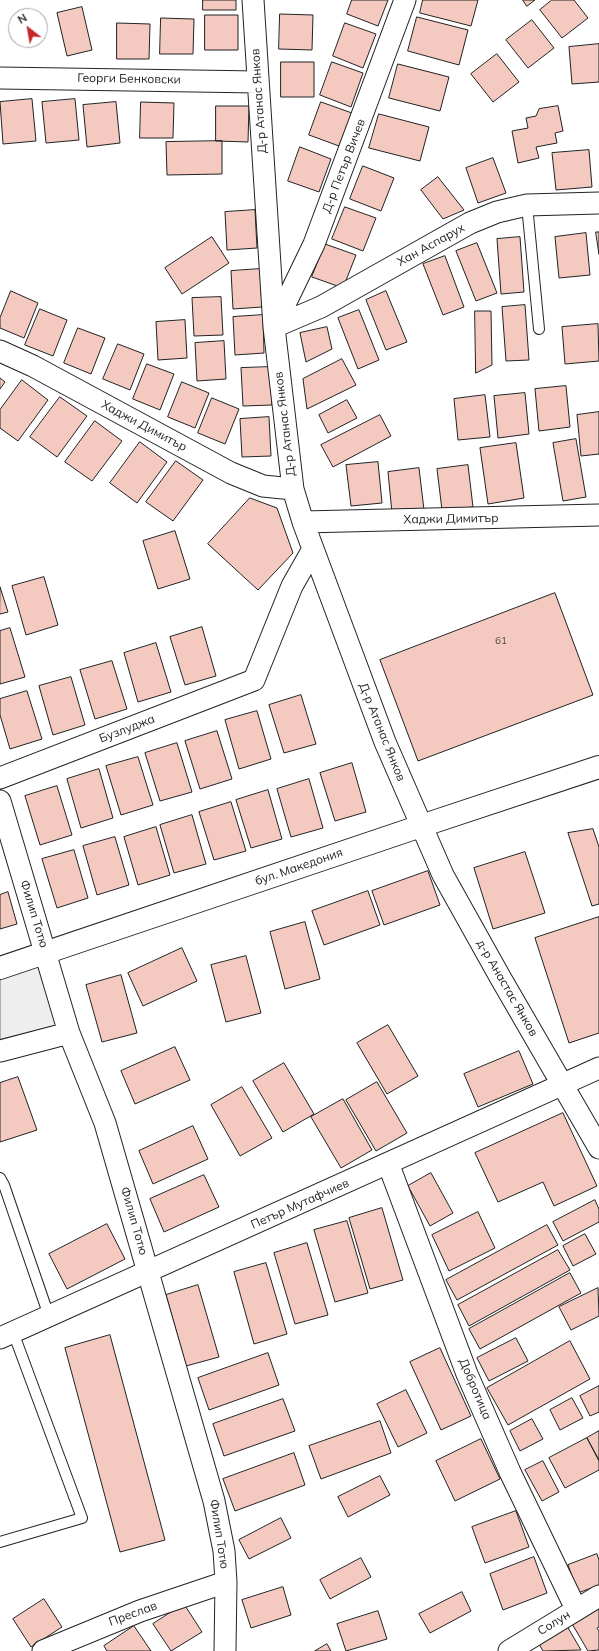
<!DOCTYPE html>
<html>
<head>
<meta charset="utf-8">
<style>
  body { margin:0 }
  #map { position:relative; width:599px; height:1651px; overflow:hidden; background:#fff; font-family:Mulish,sans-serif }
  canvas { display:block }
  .north { position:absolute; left:8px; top:8px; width:40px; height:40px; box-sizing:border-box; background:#fff; border:1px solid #a7a7a7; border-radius:50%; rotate:329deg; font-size:11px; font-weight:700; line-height:16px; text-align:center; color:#222 }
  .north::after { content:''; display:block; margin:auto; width:14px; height:18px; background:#c62828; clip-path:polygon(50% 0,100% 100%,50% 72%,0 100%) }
</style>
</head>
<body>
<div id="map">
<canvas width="599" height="1651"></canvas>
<div class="north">N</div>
</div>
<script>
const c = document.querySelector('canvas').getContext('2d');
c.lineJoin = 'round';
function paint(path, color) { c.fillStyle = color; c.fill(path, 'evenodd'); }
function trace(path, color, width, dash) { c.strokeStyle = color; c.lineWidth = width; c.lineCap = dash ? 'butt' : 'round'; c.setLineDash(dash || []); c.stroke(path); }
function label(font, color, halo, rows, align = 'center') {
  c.font = font + ' Mulish,sans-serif'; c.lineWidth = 3; c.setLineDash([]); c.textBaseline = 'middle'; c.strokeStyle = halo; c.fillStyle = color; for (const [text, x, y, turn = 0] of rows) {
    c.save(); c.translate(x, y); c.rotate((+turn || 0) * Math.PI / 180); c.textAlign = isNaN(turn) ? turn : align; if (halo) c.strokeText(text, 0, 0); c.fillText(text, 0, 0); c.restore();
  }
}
const green = new Path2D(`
  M46 953 69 1033 0 1051V968Z`);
const building = new Path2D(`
  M203 0H236V10H203Z
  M352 0H388L378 26 347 14Z
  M423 0H478L471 26 420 13Z
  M523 0H535L527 6Z
  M552 0H574L588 18 562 38 540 10Z
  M82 7 92 50 67 56 57 13Z
  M280 14 313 15 312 50 279 49Z
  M205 15H238V50H205Z
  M417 17 468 30 459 65 408 51Z
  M161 18 194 19 193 54H160Z
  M532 20 554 48 528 68 506 40Z
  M117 23 150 24 149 59H117Z
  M345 23 376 34 363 68 333 56Z
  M599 44V82L572 84 569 47Z
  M497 54 519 82 493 102 471 74Z
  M281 62H314V97H281Z
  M332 62 363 73 351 107 320 95Z
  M398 64 449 77 440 111 389 98Z
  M32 99 36 141 3 144 0 102Z
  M75 99 79 140 46 143 42 102Z
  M116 102 120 143 87 147 83 105Z
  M141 102 174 103 173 138H140Z
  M321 102 352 113 339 146 309 135Z
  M216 106H249L248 142 216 141Z
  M558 106 563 131 555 133 557 143 536 147 539 158 518 163 512 131 528 128 526 118 536 116 539 109Z
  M379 114 429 127 420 161 369 148Z
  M222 141V174L167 175 166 142Z
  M300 147 331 159 319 192 288 181Z
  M589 150 592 187 556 190 552 153Z
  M493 158 506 193 478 203 466 168Z
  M363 166 394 178 381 211 350 199Z
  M438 177 464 210 443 219 421 190Z
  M345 207 376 218 363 251 332 239Z
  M255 210 257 248 227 250 225 212Z
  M596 232H599V254Z
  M586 233 590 275 559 278 555 237Z
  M212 237 229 263 182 294 165 268Z
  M520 237 524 292 501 294 497 239Z
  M477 243 497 293 476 301 456 251Z
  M325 244 356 255 343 288 312 277Z
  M445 256 464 307 443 315 423 264Z
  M260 269 262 307 233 309 231 271Z
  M11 291 38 303 24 338 0 328V318Z
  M386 291 407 342 386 350 366 300Z
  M221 297 223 335 194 336 192 298Z
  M525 305 529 360 506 361 502 307Z
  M40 309 67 320 53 356 25 345Z
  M359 310 379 360 358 369 338 318Z
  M475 311H491L492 365 476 373Z
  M263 315 264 353 235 355 233 317Z
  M185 320 187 358 158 360 156 322Z
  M598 324 599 361 565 364 562 327Z
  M327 327 332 349 306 362 300 333Z
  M78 328 105 338 91 374 64 363Z
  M224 341 226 379 197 381 195 343Z
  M118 344 144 354 130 390 103 379Z
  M342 359 356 385 307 409 303 379Z
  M147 364 174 374 160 410 133 399Z
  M270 367 272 405 243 406 241 368Z
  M0 378 5 382 0 389Z
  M22 380 48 400 18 441 0 428V410Z
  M182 382 209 393 195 428 168 417Z
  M566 386 570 427 539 431 535 389Z
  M525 393 529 434 498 438 494 396Z
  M485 395 490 437 458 440 454 399Z
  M60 397 87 416 57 457 30 437Z
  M212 398 239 409 225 444 198 433Z
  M347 400 357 418 328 433 319 415Z
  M599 412V454L581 456 577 415Z
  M380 415 391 436 333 467 321 445Z
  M269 417 271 456 242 457 240 419Z
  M95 421 122 441 92 481 65 462Z
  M576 439 586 497 563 501 553 443Z
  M140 442 167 462 137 503 110 483Z
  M516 443 524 498 488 504 480 448Z
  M176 461 203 480 173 521 146 502Z
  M378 462 382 503 351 506 346 465Z
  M468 465 473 507 442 510 437 469Z
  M419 468 424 510 392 513 388 472Z
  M250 498 277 508 293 553 258 590 208 544Z
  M175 531 190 579 158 589 143 541Z
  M44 577 58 625 26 635 12 586Z
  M0 587 8 612 0 614Z
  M555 593 593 695 418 761 380 660Z
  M202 627 216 676 185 685 170 637Z
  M10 628 25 677 0 684V631Z
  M156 643 171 692 138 702 124 653Z
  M112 661 127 709 95 719 80 670Z
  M71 677 85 725 53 735 39 686Z
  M27 691 42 739 10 749 0 715V699Z
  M301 695 316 744 284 753 269 705Z
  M257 711 271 759 239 769 225 720Z
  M217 731 232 779 200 789 185 741Z
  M177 743 192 792 160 801 145 753Z
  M138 757 153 805 121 815 106 766Z
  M352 763 366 812 335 821 320 773Z
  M99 769 113 818 81 828 67 779Z
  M309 779 323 828 291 837 277 789Z
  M57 786 72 835 40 845 25 796Z
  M268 790 282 839 251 848 236 800Z
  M231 802 246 851 214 860 199 812Z
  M192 815 206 864 174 873 160 825Z
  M156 827 170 875 138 885 124 837Z
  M593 829 599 847V904L592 906 568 833Z
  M115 837 129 885 97 895 83 846Z
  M74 850 88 898 57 908 42 859Z
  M525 852 545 913 493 929 474 868Z
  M428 871 440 905 384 925 372 891Z
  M368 891 380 925 324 945 312 911Z
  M8 892 17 924 0 929V895Z
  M599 917V1033L569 1043 535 938Z
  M305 922 320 979 285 989 270 932Z
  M182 948 197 981 143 1006 128 973Z
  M246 956 261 1013 226 1022 211 965Z
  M121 975 137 1033 102 1042 86 985Z
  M388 1025 418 1076 387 1094 357 1043Z
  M175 1047 190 1080 135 1104 121 1071Z
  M519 1051 533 1084 478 1107 464 1074Z
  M284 1063 314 1114 283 1132 253 1081Z
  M18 1077 37 1130 0 1142V1083Z
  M377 1082 407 1133 376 1151 346 1100Z
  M242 1087 272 1138 240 1156 211 1105Z
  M343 1099 372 1150 341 1168 311 1117Z
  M563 1113 597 1186 554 1206 543 1182 498 1202 475 1153Z
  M193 1126 208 1159 153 1184 139 1151Z
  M431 1173 453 1213 430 1226 408 1186Z
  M204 1175 219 1207 164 1232 150 1199Z
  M595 1200 599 1209V1222L563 1241 553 1222Z
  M382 1208 403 1280 370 1289 349 1218Z
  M478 1212 495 1248 449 1271 432 1235Z
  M347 1221 368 1293 335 1302 314 1230Z
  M107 1224 125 1259 67 1289 49 1254Z
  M547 1225 558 1245 457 1300 446 1280Z
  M585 1234 596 1254 573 1266 563 1246Z
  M307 1243 328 1315 295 1324 274 1253Z
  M558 1250 570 1270 469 1326 458 1305Z
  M266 1263 287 1334 254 1344 234 1272Z
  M570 1273 581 1293 480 1349 469 1329Z
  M198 1285 219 1357 186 1366 166 1295Z
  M598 1288 599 1316 571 1330 559 1307Z
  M110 1335 165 1540 120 1552 65 1348Z
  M516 1338 528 1361 489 1381 477 1358Z
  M570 1341 590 1379 508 1425 487 1388Z
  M440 1348 471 1416 441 1430 410 1362Z
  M268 1353 279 1385 209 1410 198 1378Z
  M599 1386V1412L590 1416 580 1396Z
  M406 1390 427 1433 398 1447 377 1404Z
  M572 1398 583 1418 560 1430 550 1410Z
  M283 1399 295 1431 224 1456 213 1424Z
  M532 1419 543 1439 520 1451 510 1431Z
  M380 1421 391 1453 321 1479 309 1446Z
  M599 1431V1460L587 1438Z
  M587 1438 599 1461V1470L565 1488 549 1458Z
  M481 1439 500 1479 455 1501 436 1461Z
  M294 1453 305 1485 235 1511 223 1479Z
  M543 1461 559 1492 542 1501 525 1470Z
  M380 1476 390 1495 348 1517 338 1497Z
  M516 1511 529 1547 485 1563 472 1527Z
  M281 1518 291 1538 249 1559 239 1540Z
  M597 1554 599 1560V1585L578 1593 568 1565Z
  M534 1557 547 1593 503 1610 490 1574Z
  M361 1558 371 1577 330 1599 320 1580Z
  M283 1587 291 1615 251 1628 242 1600Z
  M462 1592 471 1611 430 1633 419 1614Z
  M44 1599 62 1627 31 1647 13 1619Z
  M184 1604 202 1632 171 1651 153 1624Z
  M599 1606V1627L597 1628 599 1631V1650L588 1651 571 1622Z
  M378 1611 387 1639 346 1651 337 1624Z
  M134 1626 151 1651H107L104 1646Z
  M567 1626 581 1650 543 1651 538 1642Z
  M327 1644 331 1651H315Z`);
const lane = new Path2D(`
  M527 205 539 329
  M0 1178 4 1185 49 1316
  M0 1542 82 1518 13 1332`);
const street = new Path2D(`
  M253 0 274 327 293 489 303 522 385 742 443 875 500 977 599 1148
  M0 78 258 82
  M274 327 321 307 470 223 497 212 527 205 599 203
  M274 327 314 244 405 0
  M0 351 33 366 231 473 263 486 293 489
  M303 522 599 515
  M0 778 254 680 292 586 313 549
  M0 801 69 1033 105 1123 214 1501 224 1551 226 1582 225 1651
  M0 1051 69 1033
  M388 1163 467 1374 510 1472 576 1609
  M0 1338 599 1068
  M43 1651 140 1611 226 1582
  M509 1651 599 1596`);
const secondary = new Path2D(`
  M0 968 421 826 599 767`);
const numberNames = [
  ["61",501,641]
];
const streetNames = [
  ["Георги Бенковски",129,79,1],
  ["Д-р Атанас Янков",259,101,-94],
  ["Д-р Петър Вичев",344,166,-69],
  ["Хан Аспарух",431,245,-29],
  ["Д-р Атанас Янков",285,424,-97],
  ["Хаджи Димитър",144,426,28],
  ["Хаджи Димитър",451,519,-1],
  ["Бузлуджа",127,729,-21],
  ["Д-р Атанас Янков",382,732,68],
  ["бул. Македония",299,867,-19],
  ["Филип Тотю",34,914,73],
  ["д-р Анастас Янков",507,988,60],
  ["Петър Мутафчиев",300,1204,-24],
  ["Филип Тотю",134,1221,74],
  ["Добротица",475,1389,67],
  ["Филип Тотю",219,1534,81],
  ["Преслав",133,1614,-20],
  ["Солун",554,1623,-32]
];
paint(green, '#eee');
trace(green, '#6f6f6f', 1);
paint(building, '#f3c9c0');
trace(building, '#222', 1);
trace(lane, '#222', 12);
trace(street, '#222', 23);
trace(secondary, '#222', 24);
trace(lane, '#fff', 10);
trace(street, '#fff', 21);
trace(secondary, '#fff', 22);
label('10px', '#564c4a', null, numberNames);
label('12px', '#222', '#fff', streetNames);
</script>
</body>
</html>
